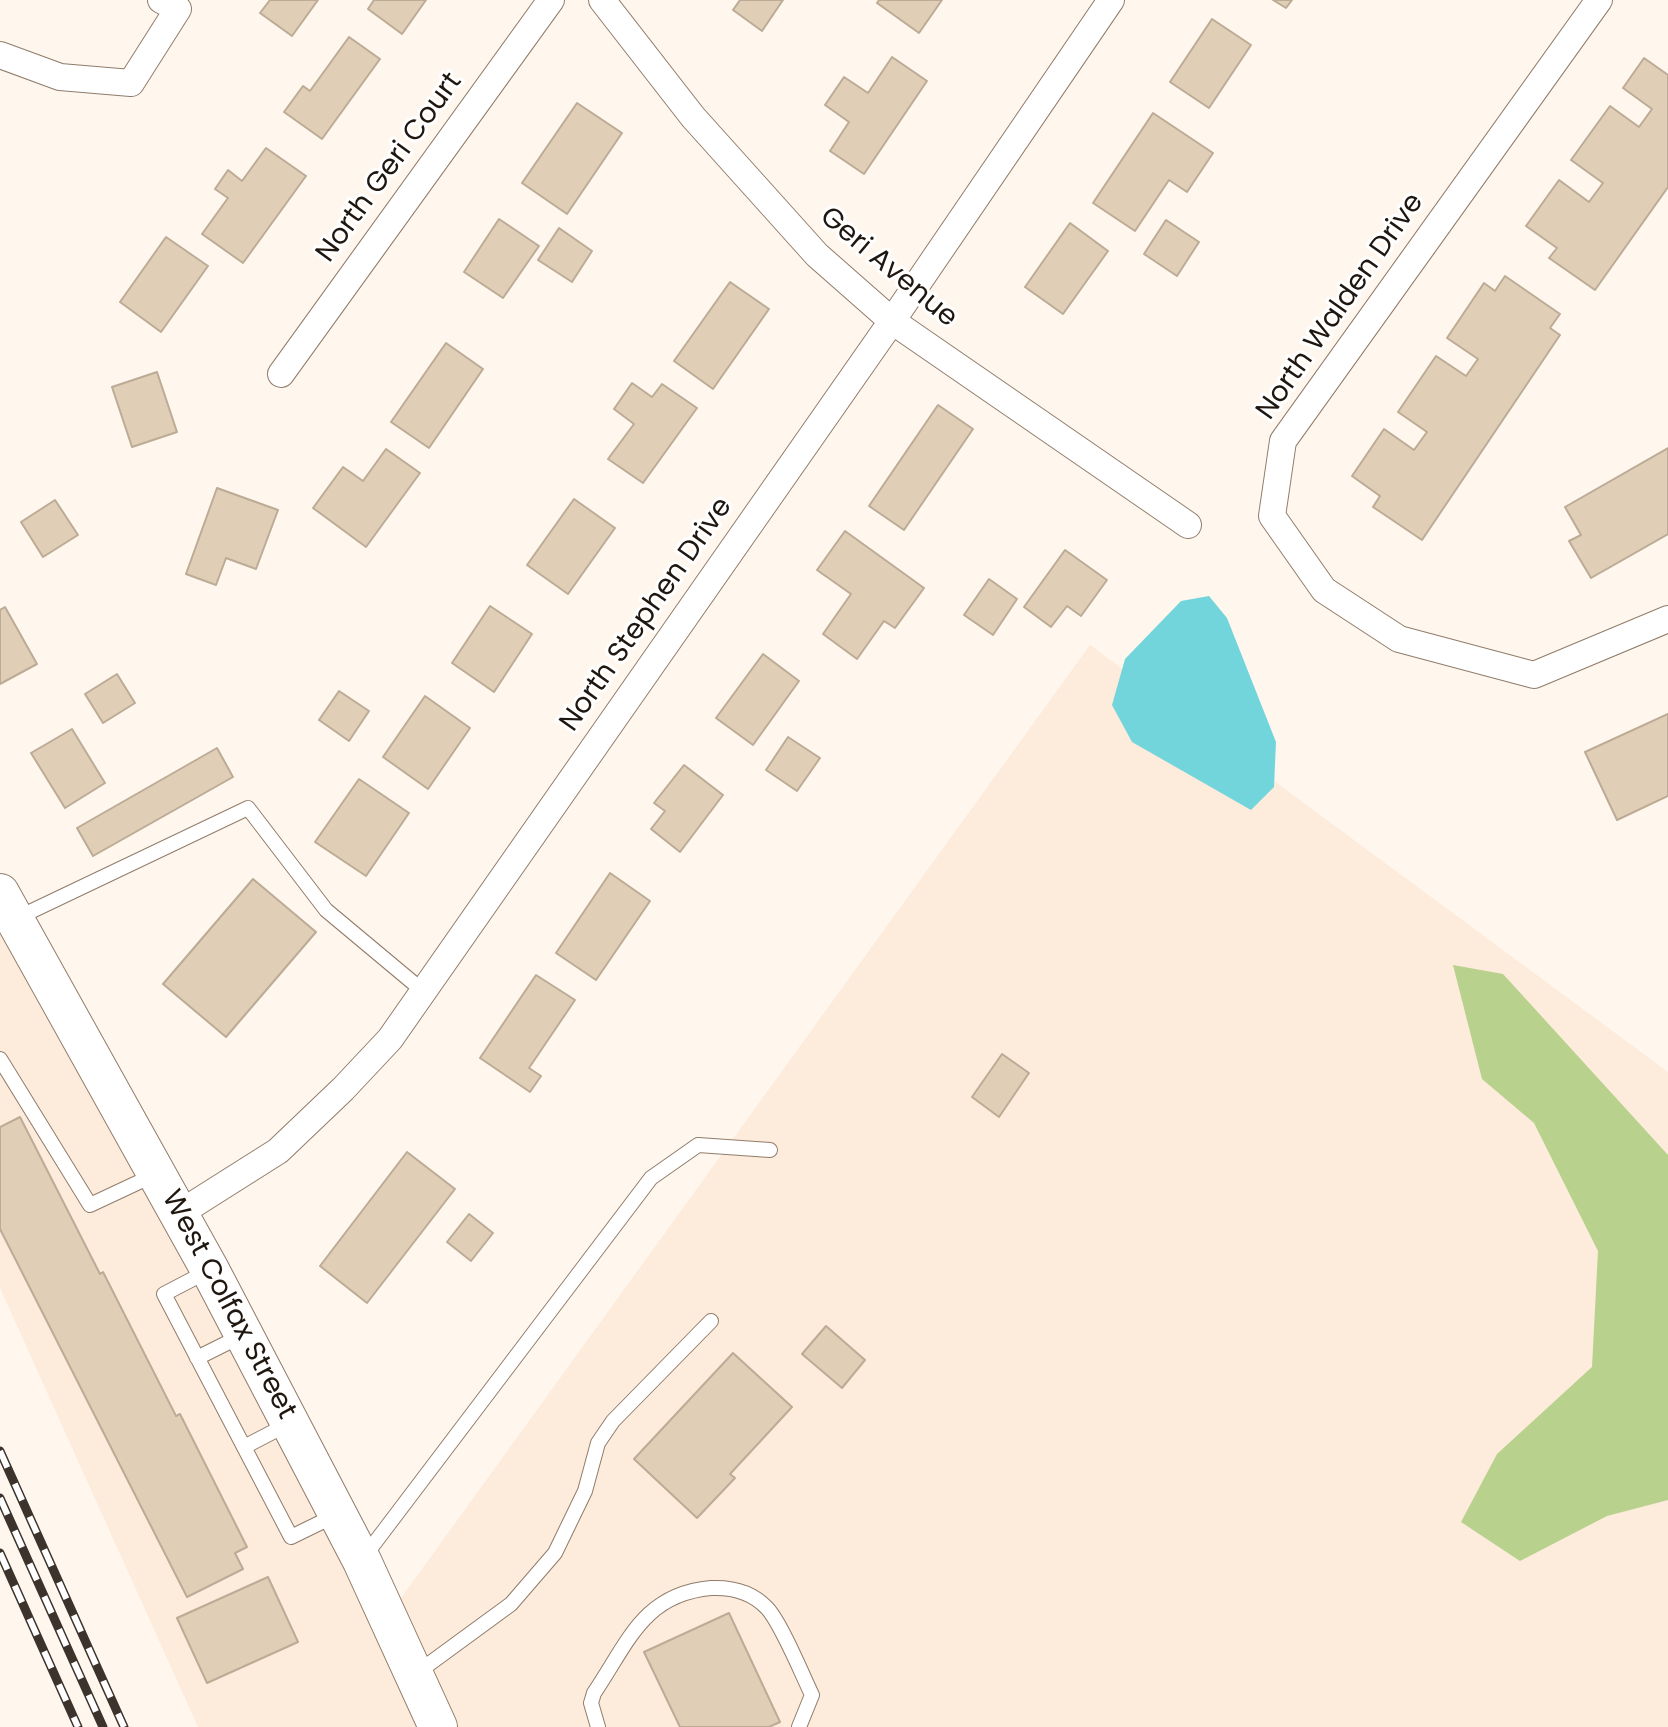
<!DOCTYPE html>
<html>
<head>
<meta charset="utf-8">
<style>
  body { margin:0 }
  canvas { display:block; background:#fff6ed }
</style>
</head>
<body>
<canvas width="1668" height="1727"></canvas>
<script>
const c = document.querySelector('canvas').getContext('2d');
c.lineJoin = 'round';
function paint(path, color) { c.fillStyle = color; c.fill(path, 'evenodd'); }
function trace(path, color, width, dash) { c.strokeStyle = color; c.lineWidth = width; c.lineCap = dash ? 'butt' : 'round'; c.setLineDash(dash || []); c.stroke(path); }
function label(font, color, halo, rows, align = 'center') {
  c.font = font + ' Poppins,sans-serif'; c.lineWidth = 6; c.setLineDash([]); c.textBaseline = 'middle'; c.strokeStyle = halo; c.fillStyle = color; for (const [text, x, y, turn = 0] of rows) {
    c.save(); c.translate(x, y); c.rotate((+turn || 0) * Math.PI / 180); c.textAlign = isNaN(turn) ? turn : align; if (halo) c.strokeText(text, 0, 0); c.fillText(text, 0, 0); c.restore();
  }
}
const built = new Path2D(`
  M1090 645 1668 1072V1727H198L0 1288V893L388 1616Z`);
const green = new Path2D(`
  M1453 965 1503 974 1668 1155V1500L1607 1516 1520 1561 1461 1522 1497 1454 1592 1367 1598 1251 1534 1123 1482 1079Z`);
const water = new Path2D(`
  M1209 596 1227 618 1276 742 1274 787 1251 810 1132 742 1112 705 1125 659 1181 601Z`);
const building = new Path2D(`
  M270 0H318L292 36 260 13Z
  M374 0H426L402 34 368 9Z
  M740 0H783L762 31 733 10Z
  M879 0H942L919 33 877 3Z
  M1273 0H1292L1286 8Z
  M1212 19 1251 45 1209 108 1170 82Z
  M349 37 380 59 322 139 284 112 303 86 310 91Z
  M892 57 927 81 864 174 830 151 849 122 825 105 844 77 868 93Z
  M1644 58 1668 75V187L1595 290 1549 258 1557 248 1526 226 1559 180 1589 202 1603 183 1571 160 1610 106 1639 127 1652 109 1623 88Z
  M577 103 622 133 567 214 522 183Z
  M1153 113 1213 153 1187 192 1169 180 1135 231 1093 203Z
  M266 148 306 176 243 263 202 234 228 198 215 189 228 170 242 181Z
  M499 219 539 246 503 298 464 272Z
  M1166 220 1199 242 1177 276 1144 254Z
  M1070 223 1108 251 1063 314 1025 287Z
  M559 228 592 251 572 282 538 260Z
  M166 237 208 266 161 332 120 302Z
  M1505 276 1560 314 1550 328 1560 335 1422 540 1373 507 1380 496 1352 476 1384 429 1414 450 1427 432 1398 412 1436 356 1466 376 1478 359 1447 338 1484 283 1495 291Z
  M730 282 769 309 713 389 674 361Z
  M446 343 483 369 429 448 391 422Z
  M157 372 177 432 132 447 112 387Z
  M632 383 652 397 662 384 697 408 643 483 608 459 634 424 614 409Z
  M938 405 973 429 904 530 869 506Z
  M1668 448V534L1591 578 1569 541 1581 535 1565 507Z
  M386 449 420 473 366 547 313 508 343 467 363 481Z
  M217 488 278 510 256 569 226 558 216 585 186 574Z
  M574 499 615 528 568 594 527 565Z
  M55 500 78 535 43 557 21 522Z
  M845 531 924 588 895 628 884 621 857 659 823 634 851 594 817 570Z
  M1065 550 1107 580 1081 616 1067 606 1051 627 1024 607Z
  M989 579 1017 599 993 635 964 615Z
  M490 606 532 634 494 692 452 663Z
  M5 607 37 664 0 684V610Z
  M763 654 799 681 753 745 716 718Z
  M117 674 135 703 103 723 85 694Z
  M339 691 369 711 349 741 319 720Z
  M425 696 470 728 428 789 383 757Z
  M1668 714V796L1617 820 1585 752Z
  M72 729 105 783 65 808 31 753Z
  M788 737 820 758 797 791 766 770Z
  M217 748 233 777 93 856 77 828Z
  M684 765 723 795 680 852 651 829 665 811 654 803Z
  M359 779 409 813 366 876 315 842Z
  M610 873 650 901 596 980 556 953Z
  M253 879 316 932 226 1037 163 984Z
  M536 975 575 1000 529 1068 541 1076 530 1092 480 1058Z
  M1002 1054 1029 1073 999 1117 972 1097Z
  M20 1117 100 1274 103 1272 176 1416 180 1414 247 1547 235 1553 243 1569 187 1597 0 1229V1127Z
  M407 1152 455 1189 367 1303 320 1266Z
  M469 1214 493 1233 471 1261 447 1242Z
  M826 1326 865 1360 842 1388 802 1354Z
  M733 1353 792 1407 730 1474 735 1478 697 1518 634 1459Z
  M268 1577 298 1642 207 1683 177 1618Z
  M729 1613 780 1722 769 1727H680L644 1652Z`);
const lane = new Path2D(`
  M15 919 248 808 326 910 423 991
  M0 1059 90 1205 154 1175
  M210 1270 164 1294 291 1537 336 1515
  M197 1358 243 1335
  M244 1447 290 1423
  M364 1557 651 1178 698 1145 770 1150
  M414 1675 511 1604 555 1553 585 1491 598 1443 613 1421 711 1321
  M598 1727 591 1703 594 1693C628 1643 643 1594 711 1588 733 1587 752 1592 767 1608 781 1623 802 1674 812 1695L799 1727`);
const street = new Path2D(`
  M602 0 693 117 817 255 892 321 1188 525
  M1599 0 1283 441 1272 516 1324 590 1399 639 1534 675 1668 619
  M0 55 60 77 131 83 178 9 161 0
  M281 374 551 0
  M180 1213 278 1151 343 1089 390 1039 892 321 1111 0`);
const secondary = new Path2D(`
  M0 893 210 1270 362 1561 438 1727`);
const rail = new Path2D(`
  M0 1451 124 1727
  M0 1498 103 1727
  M0 1553 78 1727`);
const streetNames = [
  ["North Geri Court",390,168,-54],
  ["Geri Avenue",888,268,40],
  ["North Walden Drive",1341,307,-55],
  ["North Stephen Drive",647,615,-55],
  ["West Colfax Street",228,1305,62]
];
paint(built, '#fdebdc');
paint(green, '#b8d18d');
paint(water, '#72d5db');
paint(building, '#e0ceb7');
trace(building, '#bcab95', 2);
trace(lane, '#907c6a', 16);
trace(street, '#907c6a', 28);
trace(secondary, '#907c6a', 40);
trace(lane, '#fff', 14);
trace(street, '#fff', 26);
trace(secondary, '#fff', 38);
trace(rail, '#3c342c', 9);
trace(rail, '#fff', 6, [18]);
label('28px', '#1e160f', '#fff', streetNames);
</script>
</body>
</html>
